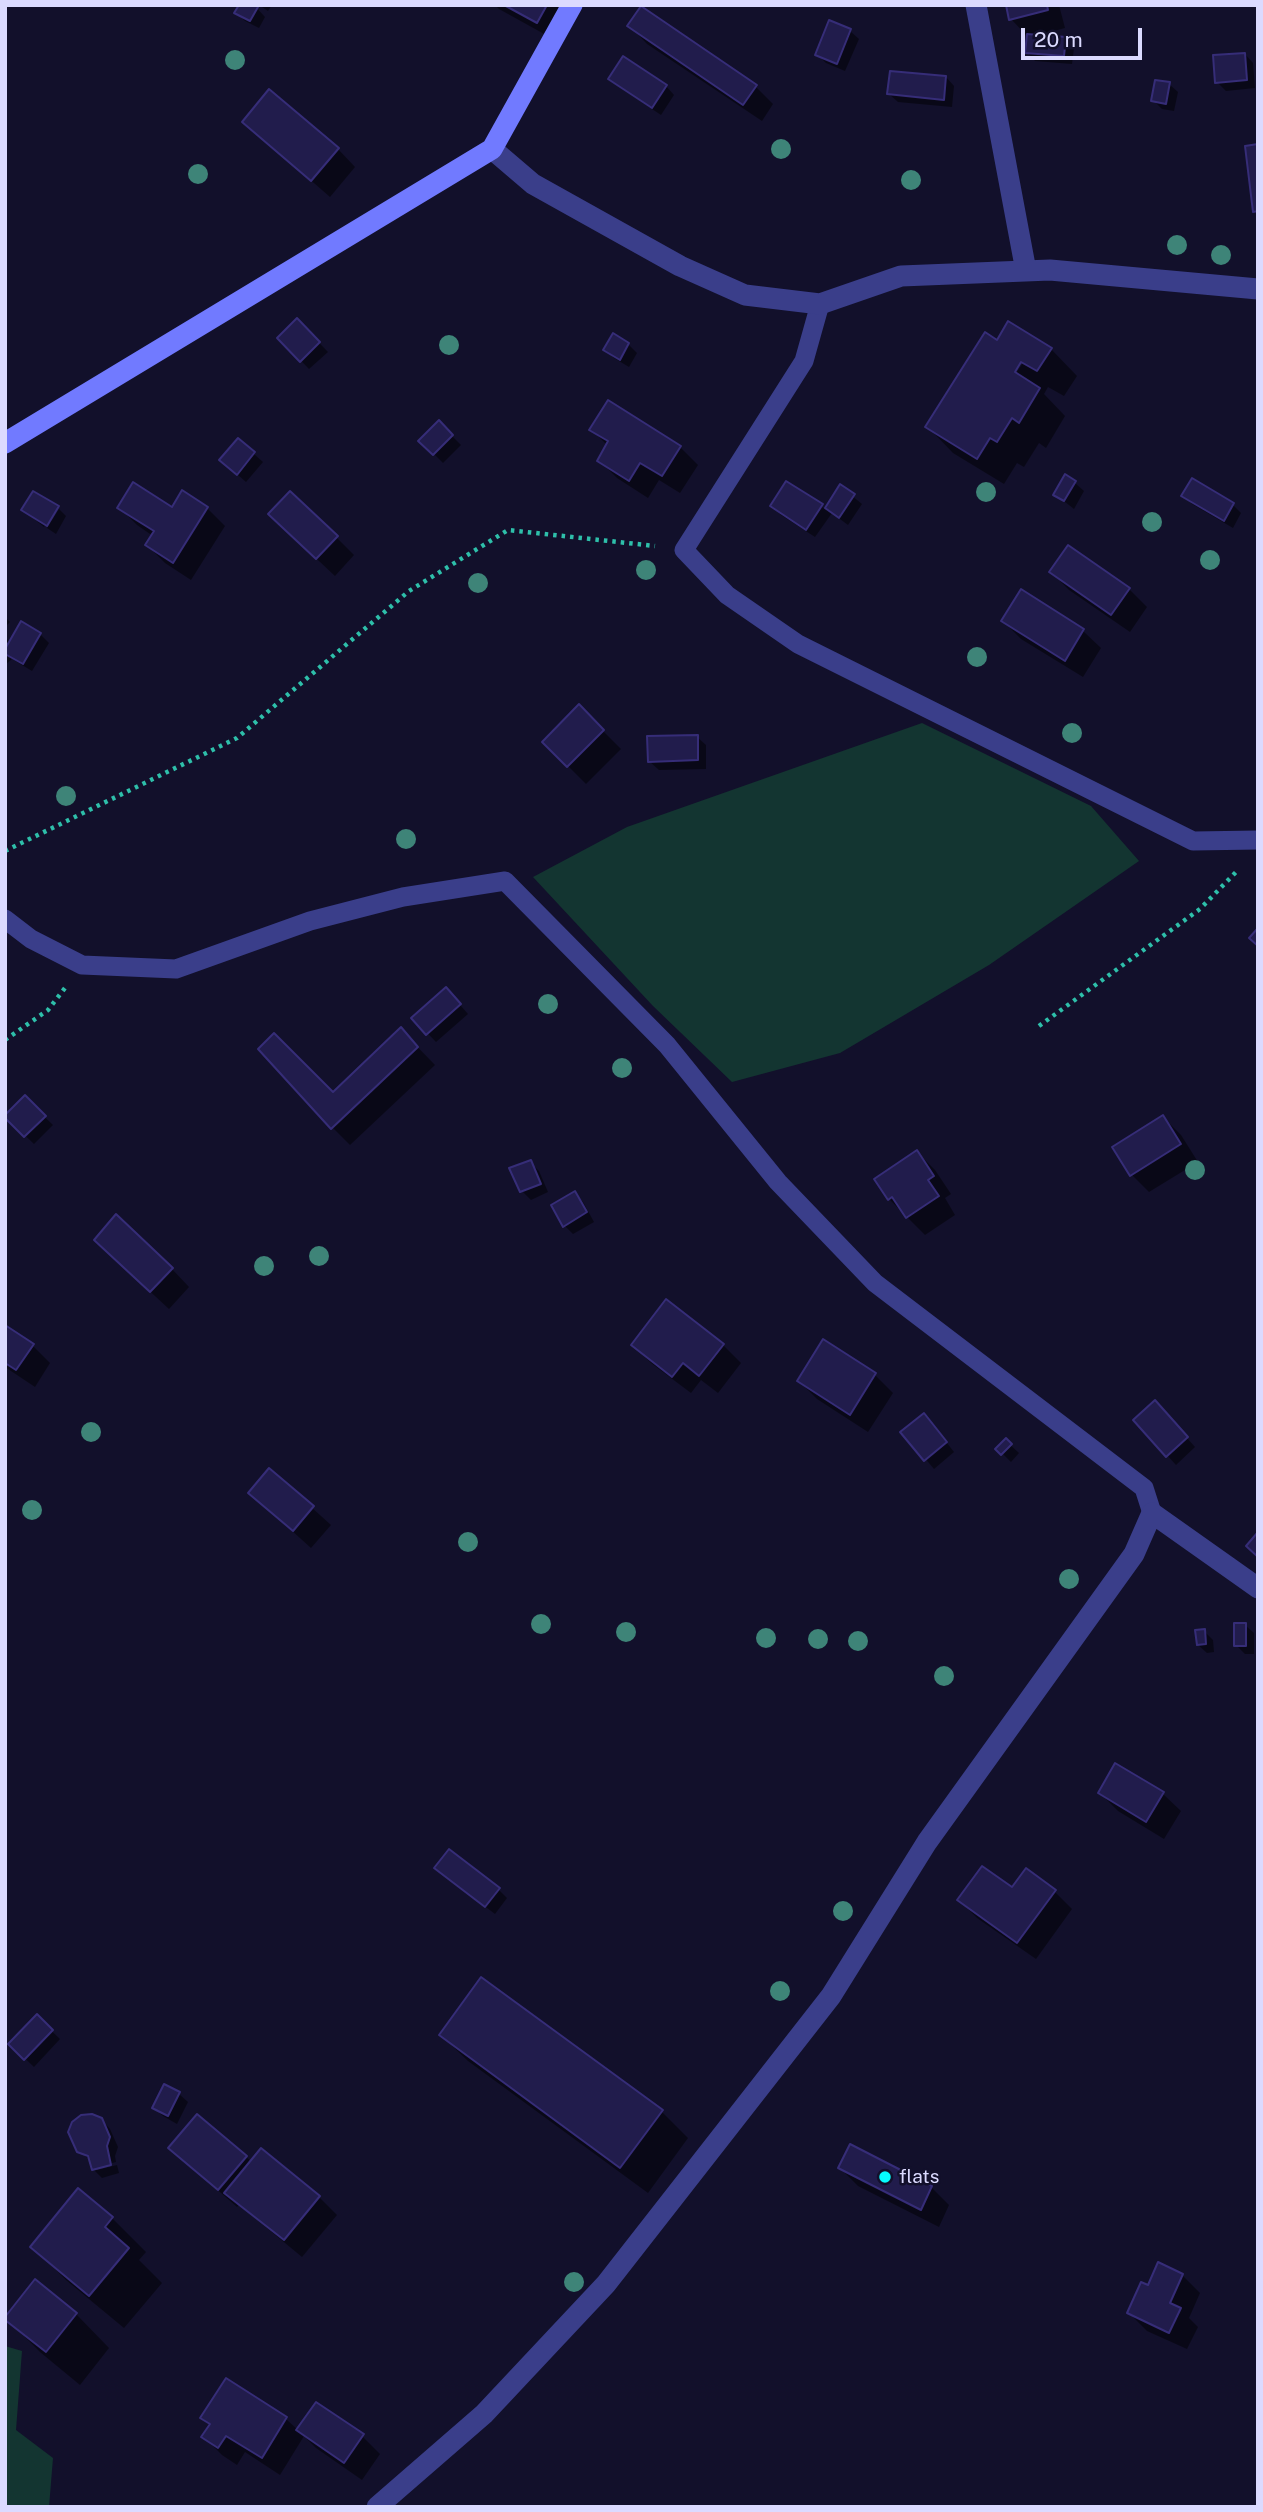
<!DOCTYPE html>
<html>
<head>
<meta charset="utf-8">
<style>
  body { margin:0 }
  #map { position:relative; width:1263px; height:2512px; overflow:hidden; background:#12102b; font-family:"Public Sans",sans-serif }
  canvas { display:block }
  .frame { position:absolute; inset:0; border:7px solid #dbdaff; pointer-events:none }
  .scale { position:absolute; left:1021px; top:28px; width:121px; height:32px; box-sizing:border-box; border:4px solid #dbdaff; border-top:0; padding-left:9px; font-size:21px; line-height:24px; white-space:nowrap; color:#dbdaff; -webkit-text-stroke:5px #12102b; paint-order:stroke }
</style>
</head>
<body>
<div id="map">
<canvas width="1263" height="2512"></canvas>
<div class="frame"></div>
<div class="scale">20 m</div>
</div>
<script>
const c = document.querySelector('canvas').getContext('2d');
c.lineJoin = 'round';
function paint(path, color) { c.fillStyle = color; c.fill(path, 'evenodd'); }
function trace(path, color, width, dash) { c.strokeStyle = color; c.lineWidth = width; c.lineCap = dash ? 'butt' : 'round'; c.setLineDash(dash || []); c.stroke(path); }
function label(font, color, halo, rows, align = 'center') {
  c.font = font + ' "Public Sans",sans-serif'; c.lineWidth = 5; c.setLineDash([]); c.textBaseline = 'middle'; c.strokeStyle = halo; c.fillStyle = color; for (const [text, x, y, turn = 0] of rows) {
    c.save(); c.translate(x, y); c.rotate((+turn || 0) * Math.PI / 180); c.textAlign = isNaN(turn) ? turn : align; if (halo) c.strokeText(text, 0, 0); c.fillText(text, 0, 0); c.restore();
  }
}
const green = new Path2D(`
  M922 723 1091 806 1139 861 989 965 840 1053 732 1082 653 1006 533 877 627 827Z
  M5 2346 22 2351 16 2430 53 2458 49 2507H5Z`);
const shadow = new Path2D(`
  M254 5 265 17 259 28 245 21 236 12Z
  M259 5H272L268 11Z
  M495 5H563L555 40 499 9Z
  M1007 5H1059L1065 28 1035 36 1065 39 1074 48 1072 64 1035 61 1027 52 1028 37 1011 19Z
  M630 26 755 86 773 104 762 121 647 44Z
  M850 31 859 39 845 71 826 63 817 54Z
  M1245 54 1253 63 1255 88 1226 91 1217 82Z
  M946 77 954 86 952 107 898 102 889 94Z
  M610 79 666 86 674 95 661 115 619 87Z
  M1169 84 1178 92 1174 111 1162 109 1153 100Z
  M244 122 338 149 355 167 330 197Z
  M297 320 328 352 309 369 279 338Z
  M997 342 1051 349 1077 376 1064 396 1048 387 1044 394 1065 416 1046 448 1039 443 1024 467 1017 463 1004 484 953 453 927 426ZM1019 363H1023L1011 380Z
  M628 344 637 353 629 367 614 358 605 350Z
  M439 423 461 445 443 463 421 441Z
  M591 429 680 447 698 465 680 493 659 480 648 498 617 478 599 460 608 446Z
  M238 440 263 462 246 482 230 468Z
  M787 483 826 510 841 487 862 504 848 525 832 513 815 537 781 515 772 506Z
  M1075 483 1084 491 1074 509 1055 494Z
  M182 493 207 508 225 526 191 580 165 563 147 545 153 536 137 525 119 507 172 509Z
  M1183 495 1233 505 1241 513 1233 528 1192 504Z
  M56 508 44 527 23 510Z
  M59 509 66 516 56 534 47 528Z
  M288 532 336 537 354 555 335 576Z
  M1068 547 1129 589 1147 607 1130 632 1069 590 1051 572Z
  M1022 592 1083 631 1101 648 1083 677 1021 639 1003 621Z
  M5 617 10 622 5 627Z
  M40 634 49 643 32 671 12 659 5 665V637L11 643Z
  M579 707 621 749 586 784 544 742Z
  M697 737 706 745V769L659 770 650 762Z
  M454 998 468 1014 436 1042 413 1018Z
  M401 1030 435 1065 350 1145 332 1127 333 1094Z
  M25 1098 53 1125 34 1144 6 1117Z
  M1163 1117 1181 1135 1198 1162 1149 1192 1131 1174Z
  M917 1152 935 1170 951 1194 945 1198 955 1215 925 1235 889 1199Z
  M530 1162 539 1171 548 1192 531 1200 522 1191Z
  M575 1193 583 1202 594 1222 573 1234 564 1225Z
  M114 1258 172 1269 189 1287 169 1309Z
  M5 1327 32 1345 50 1363 35 1387 5 1367Z
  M824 1342 875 1375 893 1393 868 1432 817 1399 799 1381Z
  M633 1345H723L741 1363 718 1393 701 1380 691 1393 651 1363Z
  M1163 1411 1195 1447 1176 1465 1135 1420Z
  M932 1424 954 1452 934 1469 903 1432Z
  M1006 1441 1019 1453 1011 1462 998 1449Z
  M270 1470 331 1525 311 1548 250 1493Z
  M1245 1625 1254 1633V1654H1245L1236 1645Z
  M1204 1631 1213 1640 1214 1652 1207 1653 1198 1645Z
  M1116 1765 1163 1794 1181 1811 1164 1839 1118 1811 1100 1793Z
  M445 1876 498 1889 507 1898 495 1914Z
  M1012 1890 1054 1891 1072 1909 1036 1959 977 1918 959 1900Z
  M37 2017 60 2039 34 2067 10 2044Z
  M441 2035 662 2112 688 2138 648 2193 468 2061Z
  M164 2086 179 2094 188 2102 177 2124 163 2116 154 2108Z
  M198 2116 252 2162 319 2197 337 2215 302 2257 239 2205 237 2207 170 2148Z
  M101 2119 110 2129 118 2147 115 2156 116 2162 97 2167V2170L117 2165 119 2173 102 2178 93 2169 92 2161 78 2151Z
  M840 2168 931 2187 949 2205 939 2227 858 2186Z
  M112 2218 146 2252 139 2260 162 2283 124 2328 66 2280 32 2246Z
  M1182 2275 1200 2293 1189 2318 1198 2327 1187 2349 1147 2331 1129 2313 1149 2287Z
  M76 2314 109 2348 80 2385 40 2352 6 2318Z
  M226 2380 286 2419 298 2430 362 2436 380 2454 362 2480 316 2448 304 2436 280 2475 245 2452 237 2465 222 2455 204 2437 211 2426 203 2418Z`);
const building = new Path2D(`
  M239 5H255L258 7 250 21 234 13Z
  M504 5H547L537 23Z
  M1006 5H1047L1048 10 1009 20Z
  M641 6 757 85 743 105 627 26Z
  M829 20 851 29 837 64 815 55Z
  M1027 34 1066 37 1064 56 1025 53Z
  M1245 53 1247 80 1215 83 1213 55Z
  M623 56 667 85 652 108 608 79Z
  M890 71 946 76 944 100 887 94Z
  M1155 80 1170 82 1166 104 1151 101Z
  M269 89 339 148 311 181 242 122Z
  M1258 144V211L1253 212 1245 146Z
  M297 318 320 342 300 362 277 338Z
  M1008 321 1052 348 1037 371 1021 362 1015 372 1040 388 1019 423 1012 418 997 442 990 438 977 459 925 427 985 332 997 340Z
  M613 333 629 343 620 360 603 350Z
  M608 400 681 446 662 476 640 463 629 481 597 461 608 441 589 430Z
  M439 420 453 435 433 455 418 441Z
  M238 438 255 452 237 475 219 460Z
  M1065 474 1076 481 1064 501 1053 495Z
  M1192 478 1234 503 1224 521 1181 496Z
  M786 481 823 504 806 530 770 506Z
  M133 482 172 507 182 490 208 507 173 563 145 545 154 531 117 508Z
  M840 484 855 494 839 518 825 508Z
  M33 491 59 506 47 526 21 510Z
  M290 491 338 536 316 559 268 514Z
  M1068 545 1130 588 1111 615 1049 572Z
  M1021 589 1084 629 1065 661 1001 621Z
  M21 621 41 633 23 664 5 654V649Z
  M579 704 604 730 567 767 542 742Z
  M698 735V760L648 762 647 736Z
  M1258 928V946L1249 938Z
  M446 987 461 1004 426 1035 411 1018Z
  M401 1027 418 1047 331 1129 258 1049 274 1033 333 1092Z
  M25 1095 46 1116 24 1137 5 1118V1115Z
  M1163 1115 1181 1144 1130 1176 1112 1147Z
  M917 1150 934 1176 928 1180 939 1196 906 1218 892 1197 888 1200 874 1179Z
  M531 1160 541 1184 520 1192 509 1168Z
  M575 1191 587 1212 563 1227 551 1205Z
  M116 1214 173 1268 150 1292 94 1240Z
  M666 1299 724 1344 699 1376 683 1363 672 1377 631 1345Z
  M5 1325 34 1344 16 1370 5 1363Z
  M823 1339 876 1373 850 1415 797 1381Z
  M1155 1400 1188 1437 1166 1457 1133 1420Z
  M924 1413 947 1442 924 1461 900 1432Z
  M1006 1438 1012 1444 1001 1455 995 1449Z
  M269 1468 314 1506 293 1531 248 1493Z
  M1258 1532V1557L1246 1546Z
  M1234 1623H1246V1646H1234Z
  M1205 1629 1206 1644 1197 1645 1195 1630Z
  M1115 1763 1164 1792 1146 1822 1098 1793Z
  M449 1849 500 1888 485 1907 434 1868Z
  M982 1866 1012 1887 1026 1868 1056 1890 1017 1943 957 1900Z
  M481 1977 663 2110 620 2168 439 2035Z
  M37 2014 53 2030 24 2060 8 2044Z
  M164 2084 180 2092 168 2116 152 2108Z
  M92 2114 102 2118 110 2137 107 2146 111 2165 92 2170 88 2156 77 2152 68 2132 72 2122 81 2115Z
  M197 2114 247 2156 218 2190 168 2148Z
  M850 2144 932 2186 921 2210 838 2168Z
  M261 2148 320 2196 284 2240 224 2193Z
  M78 2188 113 2217 105 2227 129 2248 89 2296 30 2247Z
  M1158 2262 1183 2274 1170 2303 1181 2308 1169 2333 1127 2313 1141 2282 1148 2285Z
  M35 2279 77 2313 46 2352 5 2320V2317Z
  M226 2378 287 2417 262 2458 226 2436 218 2448 201 2437 210 2424 200 2418Z
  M316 2402 364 2434 344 2463 296 2430Z`);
const path = new Path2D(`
  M5 851 237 738 409 591 508 530 655 546
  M1039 1026 1200 909 1237 871
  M5 1040 48 1010 65 988`);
const lane = new Path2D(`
  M820 304 804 361 684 550 727 595 798 644 1193 841 1258 840
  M5 919 31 939 82 965 176 969 310 921 403 897 505 881 667 1045 778 1182 875 1283 1144 1488 1152 1513`);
const street = new Path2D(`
  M976 5 1026 271
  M492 149 533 184 680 266 745 295 820 304 901 276 1050 270 1258 289
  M377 2507 484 2414 606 2284 831 1996 927 1842 1134 1554 1152 1513 1258 1588`);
const secondary = new Path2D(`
  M5 443 492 149 572 5`);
const trees = [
  [235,60],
  [781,149],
  [198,174],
  [911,180],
  [1177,245],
  [1221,255],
  [449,345],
  [986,492],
  [1152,522],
  [1210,560],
  [646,570],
  [478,583],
  [977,657],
  [1072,733],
  [66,796],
  [406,839],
  [548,1004],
  [622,1068],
  [1195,1170],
  [319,1256],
  [264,1266],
  [91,1432],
  [32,1510],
  [468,1542],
  [1069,1579],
  [541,1624],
  [626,1632],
  [766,1638],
  [818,1639],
  [858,1641],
  [944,1676],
  [843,1911],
  [780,1991],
  [574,2282]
];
const markers = [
  [885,2177,7,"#06fcff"]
];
const poiNames = [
  ["flats",899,2177]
];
paint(green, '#133531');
paint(shadow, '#0007');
paint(building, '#211c4c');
trace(building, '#362d78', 2);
trace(path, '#2ebfaa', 4.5, [3.5, 5]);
trace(lane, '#3a3e8a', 19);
trace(street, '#3a3e8a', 21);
trace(secondary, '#717aff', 21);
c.fillStyle = '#3e8478';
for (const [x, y] of trees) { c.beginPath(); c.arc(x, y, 10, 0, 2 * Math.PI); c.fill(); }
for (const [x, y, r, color] of markers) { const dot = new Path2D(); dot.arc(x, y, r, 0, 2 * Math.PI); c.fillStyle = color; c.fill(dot); trace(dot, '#12102b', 2.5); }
label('19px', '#dbdaff', '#12102b', poiNames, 'left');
</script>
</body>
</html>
